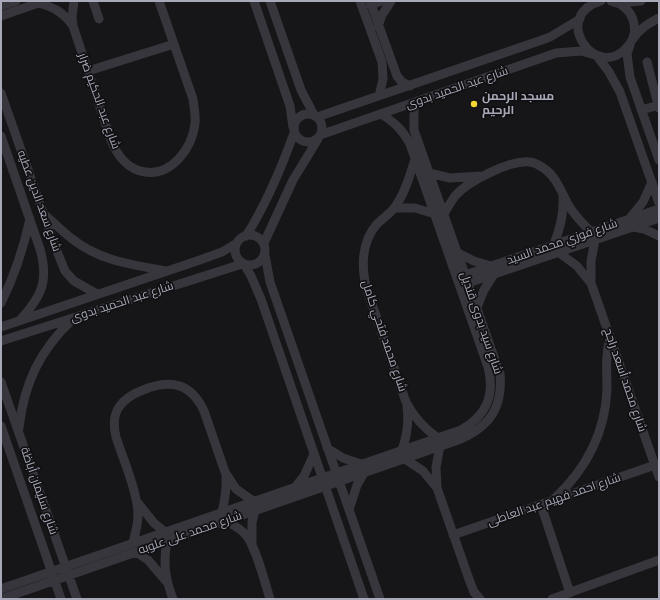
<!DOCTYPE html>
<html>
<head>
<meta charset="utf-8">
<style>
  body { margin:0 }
  #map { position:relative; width:660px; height:600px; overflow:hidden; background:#161517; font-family:"IBM Plex Sans",sans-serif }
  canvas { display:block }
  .frame { position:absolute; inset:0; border:2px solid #a7a9b8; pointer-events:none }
</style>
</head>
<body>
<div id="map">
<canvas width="660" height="600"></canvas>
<div class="frame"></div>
</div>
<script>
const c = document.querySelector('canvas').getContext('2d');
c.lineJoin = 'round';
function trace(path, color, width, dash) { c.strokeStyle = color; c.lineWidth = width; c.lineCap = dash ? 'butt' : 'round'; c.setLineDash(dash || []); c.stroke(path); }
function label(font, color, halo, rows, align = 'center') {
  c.font = font + ' "IBM Plex Sans",Cairo,sans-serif'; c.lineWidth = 3.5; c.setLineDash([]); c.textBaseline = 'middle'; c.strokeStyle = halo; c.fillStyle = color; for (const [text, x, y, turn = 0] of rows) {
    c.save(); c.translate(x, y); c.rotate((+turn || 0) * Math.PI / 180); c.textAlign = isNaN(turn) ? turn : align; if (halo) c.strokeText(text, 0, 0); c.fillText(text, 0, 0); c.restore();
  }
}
const minor = new Path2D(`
  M74 1 72 17 73 26 111 140C117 155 128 170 145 172 172 176 192 148 195 124 196 116 194 108 193 99L159 1
  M93 1 99 19
  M254 1 290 106 293 127
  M270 1 301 90 314 115
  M360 1 382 62 383 79 379 96
  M370 1 397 76 402 82 410 86
  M601 1C549 16 597 84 628 46 634 39 636 29 633 20 630 10 621 3 611 1
  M38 3C54 7 64 13 73 26
  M618 3 641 1
  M371 5 381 1
  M1 6 16 1
  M1 16 44 1
  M378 26 382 15 391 1
  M633 39C640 28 648 24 659 18
  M630 45 627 54 630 77 659 160
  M597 56 609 72 620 92 659 203
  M647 62 659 108
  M88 71 174 44
  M1 93 54 244 65 271 74 281 97 294
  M641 110 659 105
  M294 128a14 14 0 1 1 28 0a14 14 0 1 1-28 0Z
  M317 117 539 41 550 37 580 19
  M320 135 556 53 581 51 595 55
  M1 136 40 249C49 281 42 296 20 320
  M415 159C410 175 405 193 395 207 391 213 383 218 377 224 361 242 361 268 367 290L406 402C414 417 423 428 438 438
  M429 173 450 178 480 176
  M394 208H415L435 214
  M44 214C53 222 62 231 71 238 99 261 133 265 167 271
  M444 214C447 208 451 202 455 196 468 181 510 160 530 162 536 163 541 166 546 170 557 178 562 194 569 206 575 216 583 224 591 232
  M630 218 643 202 652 182
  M633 227 644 229 659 236
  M235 250a15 15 0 1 1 30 0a15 15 0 1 1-30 0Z
  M246 236C267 203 281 169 294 133
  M595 240 591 261V283L659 477
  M264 243 293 180 318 139
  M554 244C560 229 564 214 563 197
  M558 252 577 266 590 282
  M458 253 474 261 491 266
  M265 255 270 282 380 599
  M244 264 251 276 261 299 364 599
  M465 275 659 209
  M468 283 659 218
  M1 303C15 275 23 250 30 219
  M474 308 477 307 484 290 494 274
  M1 327 197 261 222 252 237 243
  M1 341 242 264
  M1 382 77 599
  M1 426 61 599
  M19 428C24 383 40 350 73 319
  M440 446 436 467 437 488 470 582 474 592 480 599
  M327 448 343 458 361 464
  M402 450C407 436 409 422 407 407
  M405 459 423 471 437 488
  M296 486 304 476 314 454
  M555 498C586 469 605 432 607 390 607 371 605 356 610 338
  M138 503 154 523 165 532
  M541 505 570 593
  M349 510 357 485 364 473
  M222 512C225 499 227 489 226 476
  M226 521C233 525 240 528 246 535 256 547 265 583 270 599
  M453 535 655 465
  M167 541C163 563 165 578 173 599
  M133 543C135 534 138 525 138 515 138 493 123 459 116 437 110 412 120 399 143 390 171 379 191 383 204 411L225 472 236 489 253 501
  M252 543V522L255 511
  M136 552 148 560 166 581
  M1 589 461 430C487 415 495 395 488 367L410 144C403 130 394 122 381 114
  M1 599 461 439C490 426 503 407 500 374L414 130V112L415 102
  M552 599 659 560`);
const markers = [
  [474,104,4,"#f3d632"]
];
const streetNames = [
  ["شارع عبد الحميد بدوى",457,88,-19],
  ["شارع عبد الحكيم ضرار",99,101,70],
  ["شارع سعد الدين عطيه",39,201,70],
  ["شارع فوزي محمد السيد",562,242,-19],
  ["شارع عبد الحميد بدوى",122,302,-18],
  ["شارع سيد بدوى قنديل",481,323,71],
  ["شارع محمد فتحي كامل",384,336,71],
  ["شارع محمد أسعد راجح",625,380,71],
  ["شارع سليمان أباظة",39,491,71],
  ["شارع احمد فهيم عبد العاطى",554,500,-19],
  ["شارع محمد على علوبه",190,533,-19]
];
const poiNames = [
  ["مسجد الرحمن",482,97],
  ["الرحيم",482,111]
];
trace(minor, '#37363c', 9);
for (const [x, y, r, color] of markers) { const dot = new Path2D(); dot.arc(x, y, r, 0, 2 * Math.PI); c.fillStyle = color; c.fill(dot); trace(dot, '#111012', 1.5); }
label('12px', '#a7a9b8', '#111012', streetNames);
label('bold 12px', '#a7a9b8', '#111012', poiNames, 'left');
</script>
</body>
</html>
